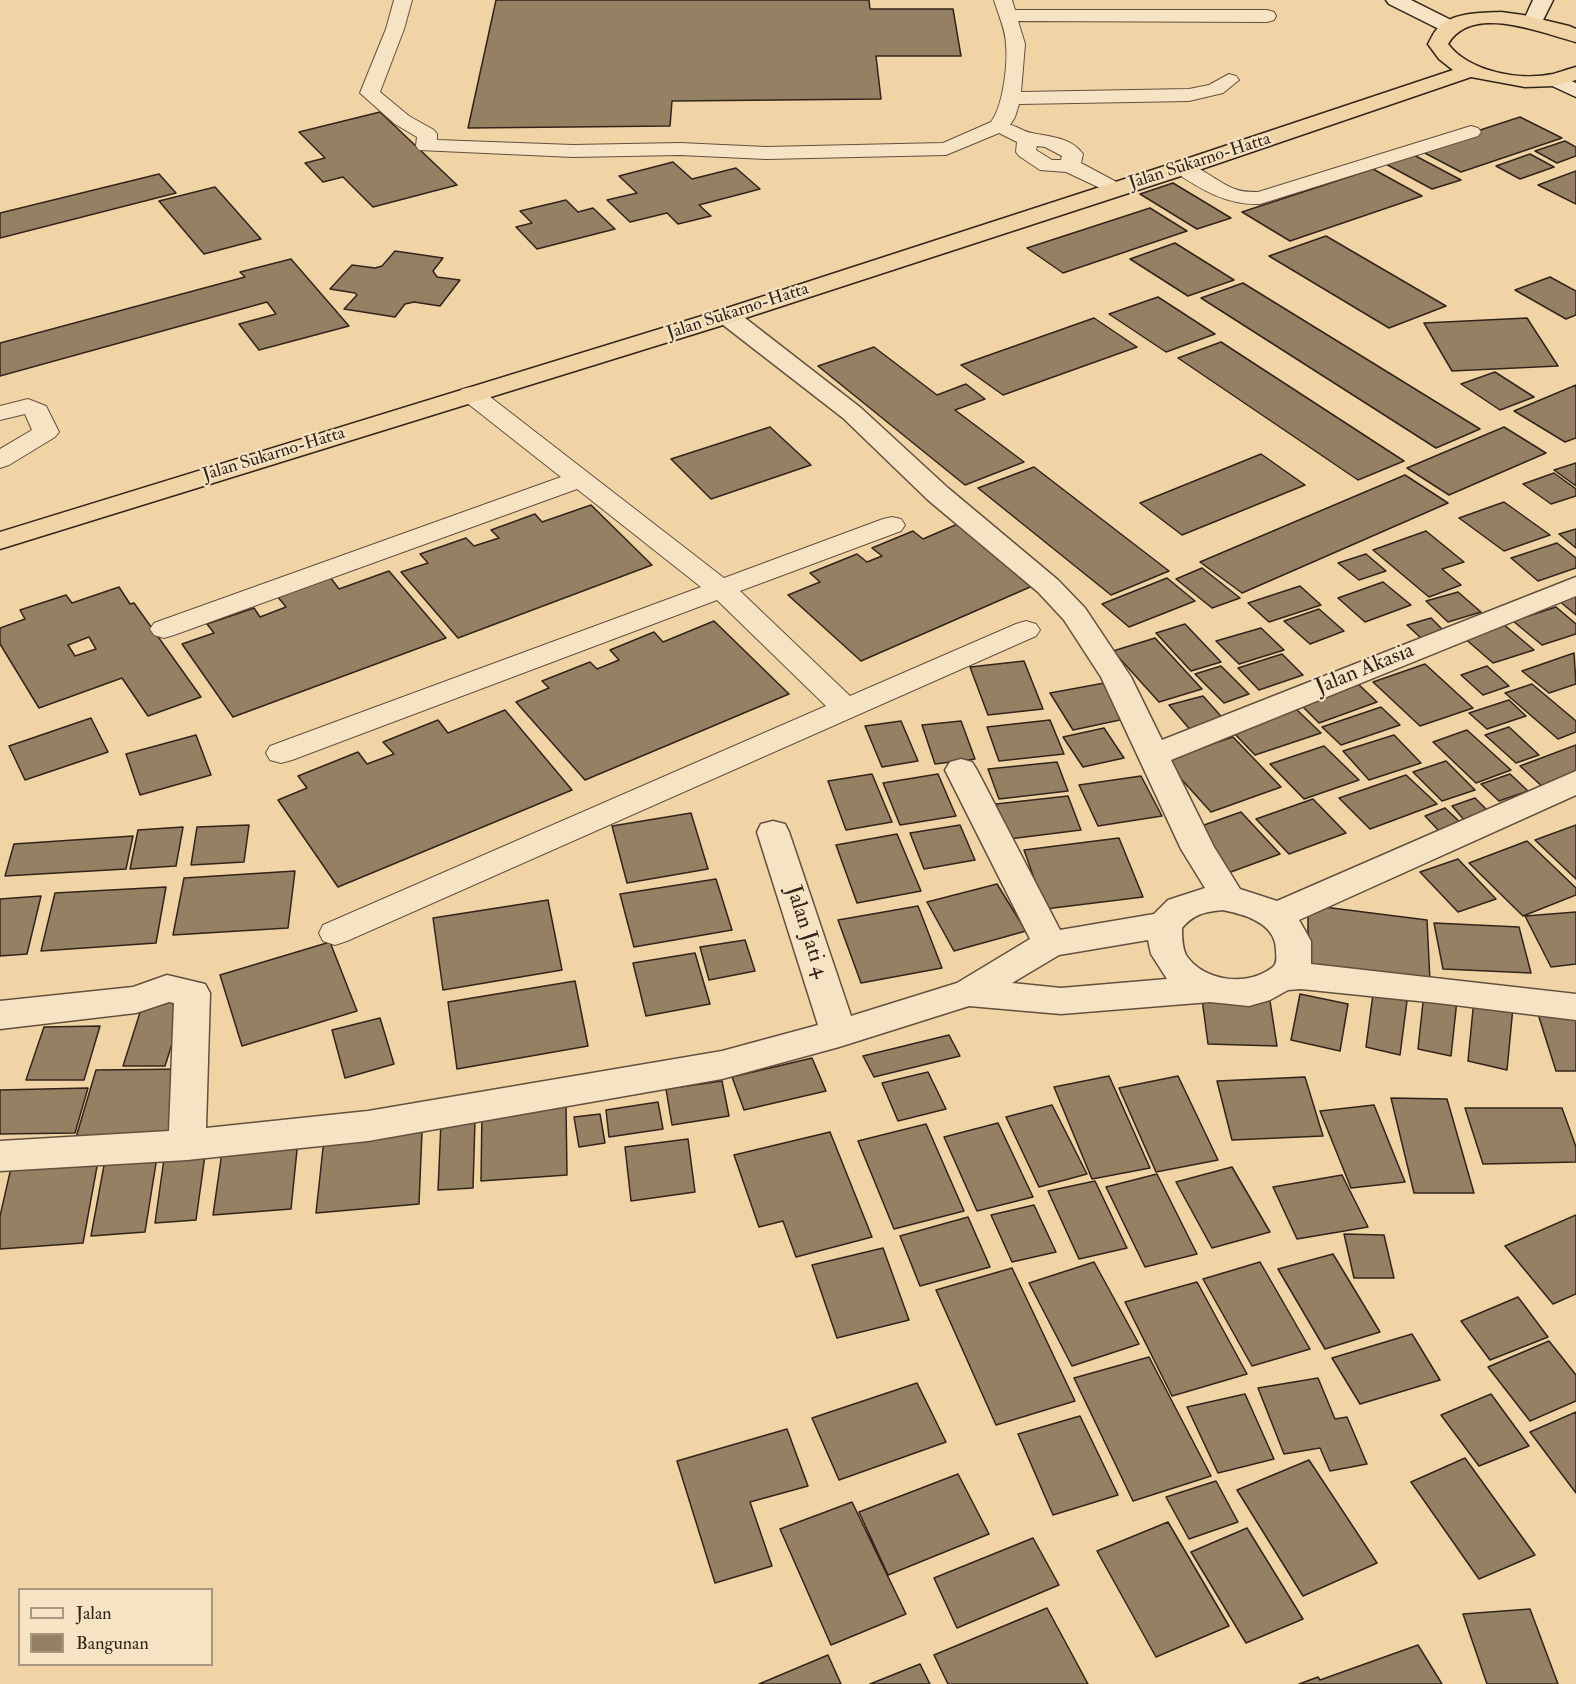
<!DOCTYPE html>
<html>
<head>
<meta charset="utf-8">
<style>
  body { margin:0 }
  #map { position:relative; width:1576px; height:1684px; overflow:hidden; background:#f1d4a5; font-family:"IM FELL Double Pica",serif }
  canvas { display:block }
  .legend { position:absolute; left:18px; top:1588px; width:195px; height:78px; box-sizing:border-box; background:#f6e3c4; border:2px solid #a89780; margin:0; padding:8px 10px; list-style:none; font-size:18px; color:#32241b }
  .legend li { display:flex; align-items:center; gap:12px; height:30px }
  .legend b { width:30px; border:2px solid #a89780 }
</style>
</head>
<body>
<div id="map">
<canvas width="1576" height="1684"></canvas>
<ul class="legend">
<li><b style="height:8px;background:#f6e3c4"></b>Jalan</li>
<li><b style="height:16px;background:#958063"></b>Bangunan</li>
</ul>
</div>
<script>
const c = document.querySelector('canvas').getContext('2d');
c.lineJoin = 'round';
function paint(path, color) { c.fillStyle = color; c.fill(path, 'evenodd'); }
function trace(path, color, width, dash) { c.strokeStyle = color; c.lineWidth = width; c.lineCap = dash ? 'butt' : 'round'; c.setLineDash(dash || []); c.stroke(path); }
function label(font, color, halo, rows, align = 'center') {
  c.font = font + ' "IM FELL Double Pica",serif'; c.lineWidth = 4.5; c.setLineDash([]); c.textBaseline = 'middle'; c.strokeStyle = halo; c.fillStyle = color; for (const [text, x, y, turn = 0] of rows) {
    c.save(); c.translate(x, y); c.rotate((+turn || 0) * Math.PI / 180); c.textAlign = isNaN(turn) ? turn : align; if (halo) c.strokeText(text, 0, 0); c.fillText(text, 0, 0); c.restore();
  }
}
const building = new Path2D(`
  M496 0H869L870 9H953L961 56H876L881 99 672 101 670 126 468 128Z
  M380 112 457 185 373 207 343 177 323 182 305 163 325 158 299 132Z
  M1520 117 1562 138 1461 172 1419 150Z
  M1565 141 1576 147V156L1557 163 1535 151Z
  M1410 153 1461 180 1432 189 1382 162Z
  M1530 154 1554 167 1520 179 1496 166Z
  M673 162 692 179 736 168 760 189 699 205 711 216 678 224 667 213 630 222 607 200 637 193 619 176Z
  M1373 169 1422 196 1290 241 1242 212Z
  M1576 171V204L1538 185Z
  M159 174 176 193 0 238V213Z
  M1173 183 1231 218 1197 229 1140 194Z
  M215 187 261 239 204 254 159 201Z
  M566 200 578 212 593 208 615 229 537 249 516 227 532 223 520 211Z
  M1150 208 1187 231 1063 273 1027 248Z
  M1326 236 1446 306 1389 328 1269 256Z
  M1175 243 1234 280 1188 296 1130 259Z
  M395 251 443 258 433 271 437 277 460 280 440 306 414 302 405 304 395 317 344 309 357 295 355 293 330 289 352 265 375 268 382 266Z
  M291 259 349 326 259 350 239 324 276 314 267 302 0 376V343L245 277 240 272Z
  M1550 277 1576 291V315L1566 319 1515 290Z
  M1243 283 1480 429 1436 448 1201 298Z
  M1158 297 1215 334 1166 352 1109 314Z
  M1094 318 1137 347 1003 395 961 365Z
  M1527 318 1558 366 1452 371 1424 323Z
  M1221 342 1404 461 1358 480 1178 358Z
  M874 347 937 395 966 384 985 399 955 410 1024 462 965 485 818 366Z
  M1495 372 1534 397 1500 410 1461 384Z
  M1576 385V438L1565 442 1514 411Z
  M770 427 811 465 711 499 671 459Z
  M1504 427 1546 453 1449 495 1407 468Z
  M1261 454 1305 485 1182 535 1140 503Z
  M1576 463V486L1554 470Z
  M1034 467 1169 571 1111 595 978 488Z
  M1554 473 1576 489V496L1551 504 1523 484Z
  M1405 475 1448 503 1242 593 1200 562Z
  M1504 502 1550 535 1504 551 1459 518Z
  M591 505 652 565 458 638 401 572 428 563 420 554 466 538 474 546 499 538 491 530 535 514 542 522Z
  M960 523 1037 584 861 661 788 595 820 582 810 573 857 554 867 562 882 556 872 548 913 531 923 539Z
  M1576 529V548L1559 534Z
  M1426 531 1464 562 1442 569 1461 585 1429 597 1373 550Z
  M1557 543 1576 558V568L1538 581 1511 558Z
  M1366 554 1386 571 1359 580 1338 563Z
  M1202 568 1240 598 1212 608 1176 579Z
  M389 571 446 638 233 717 182 644 214 633 207 624 254 608 260 617 286 607 277 596 330 577 339 589Z
  M1167 578 1195 601 1129 627 1102 604Z
  M1383 582 1411 605 1365 622 1338 598Z
  M1300 586 1321 605 1269 622 1248 603Z
  M119 587 130 604 134 603 201 697 148 716 122 678 39 708 0 644V628L25 619 20 610 66 595 72 603ZM89 637 96 649 75 656 68 645Z
  M1458 592 1481 612 1448 622 1426 601Z
  M1576 594V615L1558 600Z
  M1556 607 1576 624V634L1542 645 1513 621Z
  M1319 609 1344 631 1310 644 1284 621Z
  M1431 618 1446 633 1423 640 1407 625Z
  M714 621 789 694 585 780 516 702 549 688 542 681 590 662 597 669 619 660 610 650 654 632 663 642Z
  M1502 623 1534 650 1493 663 1462 636Z
  M1185 624 1221 662 1191 671 1156 633Z
  M1261 628 1284 650 1239 664 1216 641Z
  M1155 638 1202 689 1159 702 1113 651Z
  M1574 653 1576 684 1549 693 1522 671Z
  M1282 654 1303 675 1259 690 1238 668Z
  M1024 661 1043 709 988 715 970 667Z
  M1425 664 1473 708 1420 726 1373 682Z
  M1221 666 1249 694 1224 703 1195 674Z
  M1487 666 1509 686 1483 695 1461 675Z
  M1110 682 1134 717 1073 730 1050 693Z
  M1356 682 1377 702 1319 723 1298 702Z
  M1532 684 1576 721V732L1558 739 1505 693Z
  M1203 696 1227 723 1193 733 1169 705Z
  M1509 700 1526 716 1487 729 1469 713Z
  M1381 707 1400 725 1341 745 1322 727Z
  M1296 709 1321 733 1255 755 1232 731Z
  M505 710 572 790 338 887 278 800 307 788 298 776 358 752 367 764 394 754 383 742 438 720 448 733Z
  M91 718 108 752 25 780 9 746Z
  M1050 720 1064 754 999 761 987 727Z
  M901 721 918 761 882 767 865 726Z
  M961 721 975 759 935 764 922 725Z
  M1509 727 1539 755 1516 763 1485 735Z
  M1104 728 1124 758 1083 767 1063 737Z
  M1467 730 1511 770 1476 783 1433 742Z
  M196 735 211 775 140 795 126 754Z
  M1394 735 1421 763 1369 780 1343 751Z
  M1233 737 1281 787 1211 812 1164 760Z
  M1576 745V777L1545 789 1520 766Z
  M1324 746 1359 780 1304 799 1270 764Z
  M1446 761 1475 790 1442 801 1413 772Z
  M1057 762 1068 791 999 799 988 769Z
  M872 774 892 822 846 830 828 781Z
  M938 774 956 816 900 825 883 783Z
  M1510 774 1528 791 1499 801 1481 784Z
  M1406 775 1437 804 1370 829 1339 798Z
  M1141 776 1162 816 1098 826 1079 785Z
  M1068 796 1081 830 1009 839 996 804Z
  M1475 798 1491 814 1466 822 1452 806Z
  M1313 799 1346 833 1289 854 1256 819Z
  M1445 808 1462 824 1440 832 1425 816Z
  M1241 812 1280 854 1228 873 1190 830Z
  M691 813 708 869 627 883 612 826Z
  M249 825 244 862 191 865 197 827Z
  M960 825 975 860 924 869 910 833Z
  M1576 825V879L1535 840Z
  M183 827 176 866 130 869 138 830Z
  M897 834 921 891 857 903 836 845Z
  M133 836 126 869 5 876 14 844Z
  M1119 838 1143 897 1045 909 1024 850Z
  M1527 841 1576 888V895L1523 916 1469 863Z
  M1458 859 1496 899 1458 912 1420 872Z
  M295 871 288 928 173 935 184 878Z
  M716 879 732 930 634 947 620 894Z
  M997 884 1026 931 954 951 927 902Z
  M166 887 156 943 41 951 55 893Z
  M41 896 27 954 0 956V899Z
  M548 900 562 970 443 990 433 918Z
  M1308 905 1427 920 1430 981 1308 965Z
  M918 906 942 968 861 983 838 920Z
  M1576 912V964L1551 967 1525 916Z
  M1434 923 1519 927 1531 973 1443 969Z
  M745 940 755 971 709 980 700 947Z
  M330 942 357 1011 242 1046 220 975Z
  M695 953 710 1004 646 1016 633 963Z
  M575 981 588 1046 457 1069 448 1002Z
  M1424 993 1457 1000 1451 1056 1418 1049Z
  M1300 994 1348 1004 1340 1051 1291 1040Z
  M1373 994 1407 1001 1400 1055 1366 1047Z
  M1202 999 1270 1001 1277 1046 1208 1044Z
  M1474 999 1513 1007 1507 1070 1468 1061Z
  M144 1000H186L165 1066H123Z
  M1538 1014 1576 1015V1071H1556Z
  M380 1018 394 1064 345 1078 332 1030Z
  M100 1026 84 1080H26L44 1027Z
  M949 1035 960 1056 874 1077 863 1056Z
  M812 1058 826 1091 744 1110 732 1077Z
  M186 1069 167 1143 74 1144 96 1070Z
  M928 1072 946 1109 898 1121 882 1083Z
  M1109 1076 1150 1168 1092 1179 1054 1087Z
  M1178 1076 1218 1160 1156 1172 1119 1088Z
  M1305 1077 1323 1136 1232 1140 1217 1081Z
  M722 1081 729 1116 672 1125 666 1089Z
  M88 1088 75 1133 0 1134V1090Z
  M1391 1098 1447 1099 1474 1193H1414Z
  M658 1102 663 1129 609 1137 606 1110Z
  M566 1105 567 1175 481 1181 482 1111Z
  M1052 1105 1087 1174 1039 1187 1006 1117Z
  M1374 1105 1405 1182 1351 1188 1320 1111Z
  M1465 1108H1562L1576 1147V1162L1483 1164Z
  M600 1114 605 1143 579 1147 574 1117Z
  M475 1119 473 1188 438 1190 441 1122Z
  M998 1123 1033 1197 977 1211 944 1137Z
  M926 1124 964 1211 894 1229 858 1141Z
  M422 1132 419 1204 316 1213 324 1139Z
  M830 1132 872 1237 796 1257 783 1221 759 1227 734 1155Z
  M688 1139 695 1192 631 1201 625 1147Z
  M298 1140 291 1209 213 1215 223 1145Z
  M206 1148 196 1220 155 1223 165 1152Z
  M157 1157 145 1232 91 1236 105 1160Z
  M98 1161 83 1243 0 1249V1216L11 1168Z
  M1232 1167 1270 1232 1212 1248 1176 1182Z
  M1157 1174 1197 1254 1145 1267 1106 1187Z
  M1342 1175 1368 1227 1297 1239 1273 1187Z
  M1095 1181 1127 1248 1079 1259 1048 1191Z
  M1034 1205 1056 1252 1012 1262 991 1215Z
  M1576 1215V1294L1553 1304 1505 1246Z
  M968 1217 990 1267 920 1286 900 1236Z
  M1344 1234 1384 1235 1394 1278H1354Z
  M883 1248 909 1320 837 1338 812 1265Z
  M1333 1254 1380 1332 1325 1349 1278 1269Z
  M1094 1262 1139 1344 1072 1366 1029 1283Z
  M1260 1262 1310 1349 1252 1366 1203 1279Z
  M1012 1268 1075 1401 996 1425 936 1290Z
  M1197 1282 1247 1374 1172 1396 1125 1302Z
  M1518 1297 1548 1337 1490 1360 1461 1321Z
  M1412 1334 1440 1380 1360 1404 1332 1358Z
  M1549 1341 1576 1375V1401L1530 1421 1488 1367Z
  M1149 1357 1211 1476 1133 1501 1074 1378Z
  M1318 1378 1335 1419 1347 1417 1367 1464 1330 1471 1320 1448 1284 1454 1258 1388Z
  M917 1383 946 1442 839 1480 812 1418Z
  M1245 1394 1274 1459 1218 1473 1187 1407Z
  M1491 1394 1529 1446 1479 1466 1441 1415Z
  M1576 1412V1493L1530 1432Z
  M1080 1416 1118 1495 1053 1515 1018 1434Z
  M787 1429 808 1486 750 1502 772 1566 715 1583 677 1461Z
  M1465 1458 1535 1555 1479 1579 1411 1482Z
  M1309 1460 1377 1563 1303 1596 1237 1490Z
  M958 1474 989 1534 888 1575 859 1512Z
  M1216 1481 1238 1522 1189 1539 1166 1497Z
  M852 1502 906 1614 831 1645 780 1529Z
  M1168 1522 1229 1626 1156 1657 1097 1551Z
  M1247 1528 1303 1619 1246 1643 1191 1552Z
  M1033 1538 1059 1585 957 1628 934 1578Z
  M1047 1608 1088 1684H948L934 1655Z
  M1530 1609 1558 1684H1487L1463 1614Z
  M1418 1645 1442 1684H1299L1318 1677 1320 1680Z
  M828 1655 841 1684H759Z
  M920 1664 930 1684H870Z`);
const lane = new Path2D(`
  M394 0H412L404 29 380 92 409 116 434 130 437 134V140L573 145 680 143 766 147 943 143 991 122C1003 107 1008 64 1006 45 1006 30 998 14 994 0H1012L1015 10H1267L1274 12 1276 16 1274 20 1267 22 1018 21 1025 44 1021 92 1189 89 1209 85 1229 74 1236 76 1239 80 1223 93 1189 101 1019 104 1015 117 1010 125C1017 126 1024 132 1032 133 1050 137 1071 137 1083 154L1081 163 1124 186 1128 190 1124 194 1117 196 1066 172 1040 170 1019 156 1016 152 1017 142 999 133 946 155 766 159 680 155 573 157 419 150 416 146 417 137 395 124 360 93 386 29ZM1037 146 1045 147 1062 156 1061 160H1052L1036 150Z
  M1471 126 1478 128 1481 132 1478 136 1260 204C1226 205 1202 190 1175 172L1172 168 1175 164C1195 159 1216 183 1235 189 1242 192 1250 192 1258 192Z
  M471 387 480 389 724 578 883 519 892 517 901 519 905 525 901 531 740 591 850 696 1016 624 1026 621 1036 624 1040 630 1036 636 347 941 335 945 323 941 319 933 323 925 826 706 717 600 292 760 281 763 270 760 266 753 270 746 701 587 577 489 174 635 164 638 154 635 150 629 154 623 561 477 462 399 459 394 462 389Z
  M28 399 46 406 59 432 55 437 9 465 0 468V449L32 430 25 414 0 420V406Z`);
const street = new Path2D(`
  M727 309 736 311 861 408 948 488 1058 580 1085 608 1131 677 1162 740 1576 577V596L1171 760 1214 847 1240 889 1277 901 1576 771V795L1299 920 1311 941V964L1576 994V1020L1438 1003 1301 989 1288 990 1270 1000 1249 1006 1210 1002 1061 1014 969 1006 839 1047 722 1079 368 1141 187 1160 0 1171V1141L169 1131 174 1003 169 1002 136 1013 0 1029V1001L133 987 167 975 205 984 210 993 206 1128 368 1111 722 1051 818 1025 757 832 761 824 773 821 785 824 789 832 851 1016 957 983 1030 939 945 770 950 762 961 759 972 762 977 770 1060 930 1154 914 1168 900 1205 888 1181 849 1101 677 1064 620 1038 592 928 500 843 418 718 321 715 316 718 311ZM1222 910C1244 914 1276 923 1276 950 1276 955 1278 963 1273 967 1248 987 1204 982 1186 955 1182 947 1182 936 1182 928 1194 914 1204 912 1222 910ZM1148 940 1151 954 1167 979 1061 988 1012 983 1059 955Z`);
const secondary = new Path2D(`
  M1386 0H1411L1457 23 1460 27 1457 31H1443L1389 4Z
  M1533 0H1553L1540 26H1526L1523 22Z
  M1555 74 1576 83V97L1548 84 1545 80 1548 76Z`);
const highway = new Path2D(`
  M1501 12 1523 15 1569 26 1576 29V42C1541 33 1472 3 1448 44 1469 72 1520 81 1553 74 1561 72 1568 69 1576 67V80L1554 86 1525 87 1471 77 1190 173 736 321 0 549V532L718 311 1174 163 1453 70 1439 59 1428 44C1431 39 1434 31 1439 27 1454 12 1481 13 1501 12Z`);
const farStreetnames = [
  ["Jalan Sukarno-Hatta",1200,162,-18],
  ["Jalan Sukarno-Hatta",738,312,-18],
  ["Jalan Sukarno-Hatta",274,455,-17]
];
const streetNames = [
  ["Jalan Akasia",1365,670,-22],
  ["Jalan Jati 4",806,932,72]
];
paint(building, '#958063');
trace(building, '#32241b', 1.5);
trace(lane, '#62503e', 2);
trace(street, '#62503e', 3);
trace(secondary, '#32241b', 3);
trace(highway, '#32241b', 3);
paint(lane, '#f6e3c4');
paint(street, '#f6e3c4');
paint(secondary, '#f6e3c4');
paint(highway, '#f1d4a5');
label('18px', '#32241b', '#f6e3c4', farStreetnames);
label('22px', '#32241b', '#f6e3c4', streetNames);
</script>
</body>
</html>
